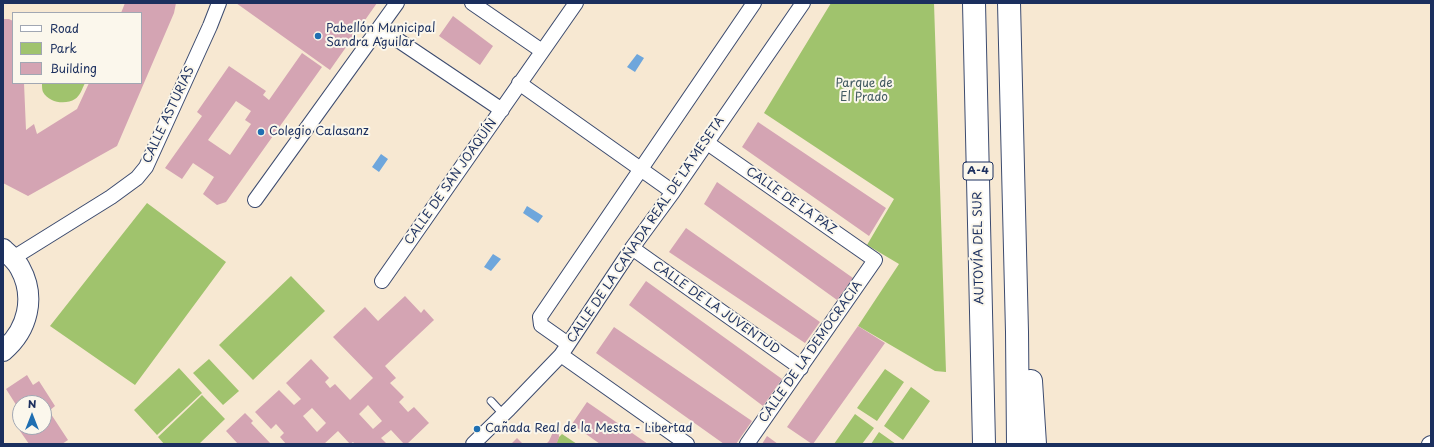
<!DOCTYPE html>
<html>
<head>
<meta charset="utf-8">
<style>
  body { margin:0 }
  #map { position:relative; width:1434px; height:447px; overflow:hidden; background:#f7e8d2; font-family:"Playpen Sans",sans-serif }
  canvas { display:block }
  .frame { position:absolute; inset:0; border:4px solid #1b2f5e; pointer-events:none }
  .legend { position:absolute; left:12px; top:12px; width:130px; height:72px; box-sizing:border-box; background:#fbf7ec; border:1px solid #a1a7b3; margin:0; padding:5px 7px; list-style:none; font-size:12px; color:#1b2f5e }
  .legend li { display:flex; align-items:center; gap:8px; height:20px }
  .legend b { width:20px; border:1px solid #a1a7b3 }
  .north { position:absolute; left:12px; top:395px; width:40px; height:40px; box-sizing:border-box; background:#fbf7ec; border:1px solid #a1a7b3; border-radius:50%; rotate:0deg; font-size:11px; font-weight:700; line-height:16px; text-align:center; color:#1b2f5e }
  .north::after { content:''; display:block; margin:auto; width:14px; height:18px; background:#1f6fb2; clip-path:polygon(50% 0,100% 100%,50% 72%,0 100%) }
</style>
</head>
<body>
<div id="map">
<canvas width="1434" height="447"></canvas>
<div class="frame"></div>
<ul class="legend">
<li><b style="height:5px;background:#fff"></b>Road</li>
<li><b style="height:11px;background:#a0c36d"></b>Park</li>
<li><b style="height:11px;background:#d4a4b3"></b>Building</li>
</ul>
<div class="north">N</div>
</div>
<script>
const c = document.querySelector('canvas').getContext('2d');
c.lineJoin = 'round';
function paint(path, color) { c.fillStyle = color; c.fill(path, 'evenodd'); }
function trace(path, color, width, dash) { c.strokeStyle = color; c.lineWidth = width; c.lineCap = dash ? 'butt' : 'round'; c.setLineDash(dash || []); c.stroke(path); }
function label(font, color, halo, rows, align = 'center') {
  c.font = font + ' "Playpen Sans",sans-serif'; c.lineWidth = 4; c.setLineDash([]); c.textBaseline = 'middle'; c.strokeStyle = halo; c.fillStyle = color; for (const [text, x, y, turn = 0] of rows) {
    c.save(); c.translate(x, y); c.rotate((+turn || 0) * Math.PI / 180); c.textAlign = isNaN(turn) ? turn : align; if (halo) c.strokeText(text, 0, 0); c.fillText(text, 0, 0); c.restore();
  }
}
const green = new Path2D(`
  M831 3H934L946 372 935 371 858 326 899 264 867 245 894 199 764 113Z
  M42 83H85C82 89 80 96 75 99 66 105 49 103 43 92 42 90 42 86 42 83Z
  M147 203 226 262 135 385 50 326Z
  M291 276 325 311 253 380 219 345Z
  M209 359 239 391 223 405 193 373Z
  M179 368 202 393 157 435 134 410Z
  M885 369 904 382 877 421 857 408Z
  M911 387 930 401 903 440 884 426Z
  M202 395 225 419 199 444H164L158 437Z
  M855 414 874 428 862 444H834Z
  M879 432 896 444H871Z
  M562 434 577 444H556L559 437Z`);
const water = new Path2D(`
  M637 54 644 58 635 72 627 67Z
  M381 154 388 159 379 172 372 167Z
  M527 206 543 216 538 223 523 213Z
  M493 254 501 259 491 271 484 267Z`);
const building = new Path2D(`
  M125 3H176L174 13 117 146 28 196 3 183V19H9L13 21V83H24L26 130 34 124 37 134 77 109 89 83H141V13H121Z
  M236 3H377L330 70Z
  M453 16 493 46 480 65 439 36Z
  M302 53 322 67 226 202 217 205 203 194 214 177 193 163 182 179 165 168 202 116 197 112 229 66 266 91 263 95 269 100ZM236 101 251 111 245 120 251 124 230 155 208 140Z
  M758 122 886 208 869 236 742 147Z
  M717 182 853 278 837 300 704 204Z
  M686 228 820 322 805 343 669 252Z
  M646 281 782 379 763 406 629 305Z
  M405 296 421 313 424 309 434 320 385 366 396 378 390 383 404 397 399 402 408 412 414 407 429 423 407 444H404L391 430 381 438 387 444H355L353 442 350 444 338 431 324 444H286L280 437 284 433 276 424 271 429 255 412 279 390 294 405 301 399 286 383 311 359 329 378 325 382 330 388 335 384 350 400 373 378 333 337 365 307 378 321ZM368 405 382 421 373 429 359 414ZM312 408 326 423 317 432 303 416Z
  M858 326 885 343 813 444H812L787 427Z
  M614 327 752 421 736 444H724L596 353Z
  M27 375 33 385 39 381 55 406 49 411 68 440 62 444H29L20 431 27 427H44V403H20V411L6 389Z
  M587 402 648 444H600L572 424Z
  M245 413 253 421 251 423 271 444H238L226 431Z
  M558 427 559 437 557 443 556 444H546L549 441 553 432 552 428Z
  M767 436 778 444H762Z
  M517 438 523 444H511Z`);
const service = new Path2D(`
  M491 401 503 414`);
const minor = new Path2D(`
  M472 3 542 51
  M380 28 502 110
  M519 83 673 192
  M706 142 875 260 747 444
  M255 200 397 3
  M632 248 801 368
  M13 258 111 197 137 178 146 167 210 26 219 3
  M382 281 576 3
  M568 344 541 325 540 317 754 3
  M561 355 687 444
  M473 444 509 409 561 355 632 248 673 192 803 3
  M1429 444 1431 443`);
const secondary = new Path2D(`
  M3 249C9 255 16 260 20 268 36 297 28 330 3 351`);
const motorway = new Path2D(`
  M974 3 984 444
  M1009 3 1017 332 1018 444
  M1031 381 1035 444`);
const markers = [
  [318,36,4,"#1f6fb2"],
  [261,132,4,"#1f6fb2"],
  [477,429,4,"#1f6fb2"]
];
const shields = [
  [978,171,30]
];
const shieldNames = [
  ["A-4",978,171]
];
const poiNames = [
  ["Pabellón Municipal",326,29],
  ["Sandra Aguilar",326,43],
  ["Colegio Calasanz",269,132],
  ["Cañada Real de la Mesta - Libertad",485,429]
];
const parkNames = [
  ["Parque de",864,84],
  ["El Prado",864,98]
];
const streetNames = [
  ["CALLE ASTURIAS",169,115,-65],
  ["CALLE DE SAN JOAQUÍN",451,182,-55],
  ["CALLE DE LA PAZ",791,201,35],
  ["CALLE DE LA CAÑADA REAL DE LA MESETA",646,230,-56],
  ["AUTOVÍA DEL SUR",979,248,-91],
  ["CALLE DE LA JUVENTUD",716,308,35],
  ["CALLE DE LA DEMOCRACIA",811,352,-55]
];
paint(green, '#a0c36d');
paint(water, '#6ea6dc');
paint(building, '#d4a4b3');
trace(service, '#3c4b6f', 9);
trace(minor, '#3c4b6f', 16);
trace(secondary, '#3c4b6f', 22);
trace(motorway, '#3c4b6f', 24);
trace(service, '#fff', 7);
trace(minor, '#fff', 14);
trace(secondary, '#fff', 20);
trace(motorway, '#fff', 22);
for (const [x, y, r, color] of markers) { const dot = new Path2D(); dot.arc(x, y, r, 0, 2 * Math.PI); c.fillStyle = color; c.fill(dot); trace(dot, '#fbf7ec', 1.5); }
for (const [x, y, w] of shields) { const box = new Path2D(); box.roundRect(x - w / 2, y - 9, w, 18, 3); c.fillStyle = '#fbf7ec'; c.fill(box); trace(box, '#1b2f5e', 1); }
label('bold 11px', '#1b2f5e', null, shieldNames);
label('12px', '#1b2f5e', '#fbf7ec', poiNames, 'left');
label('12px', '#435b62', '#fbf7ec', parkNames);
label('12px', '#1b2f5e', '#fbf7ec', streetNames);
</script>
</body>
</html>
